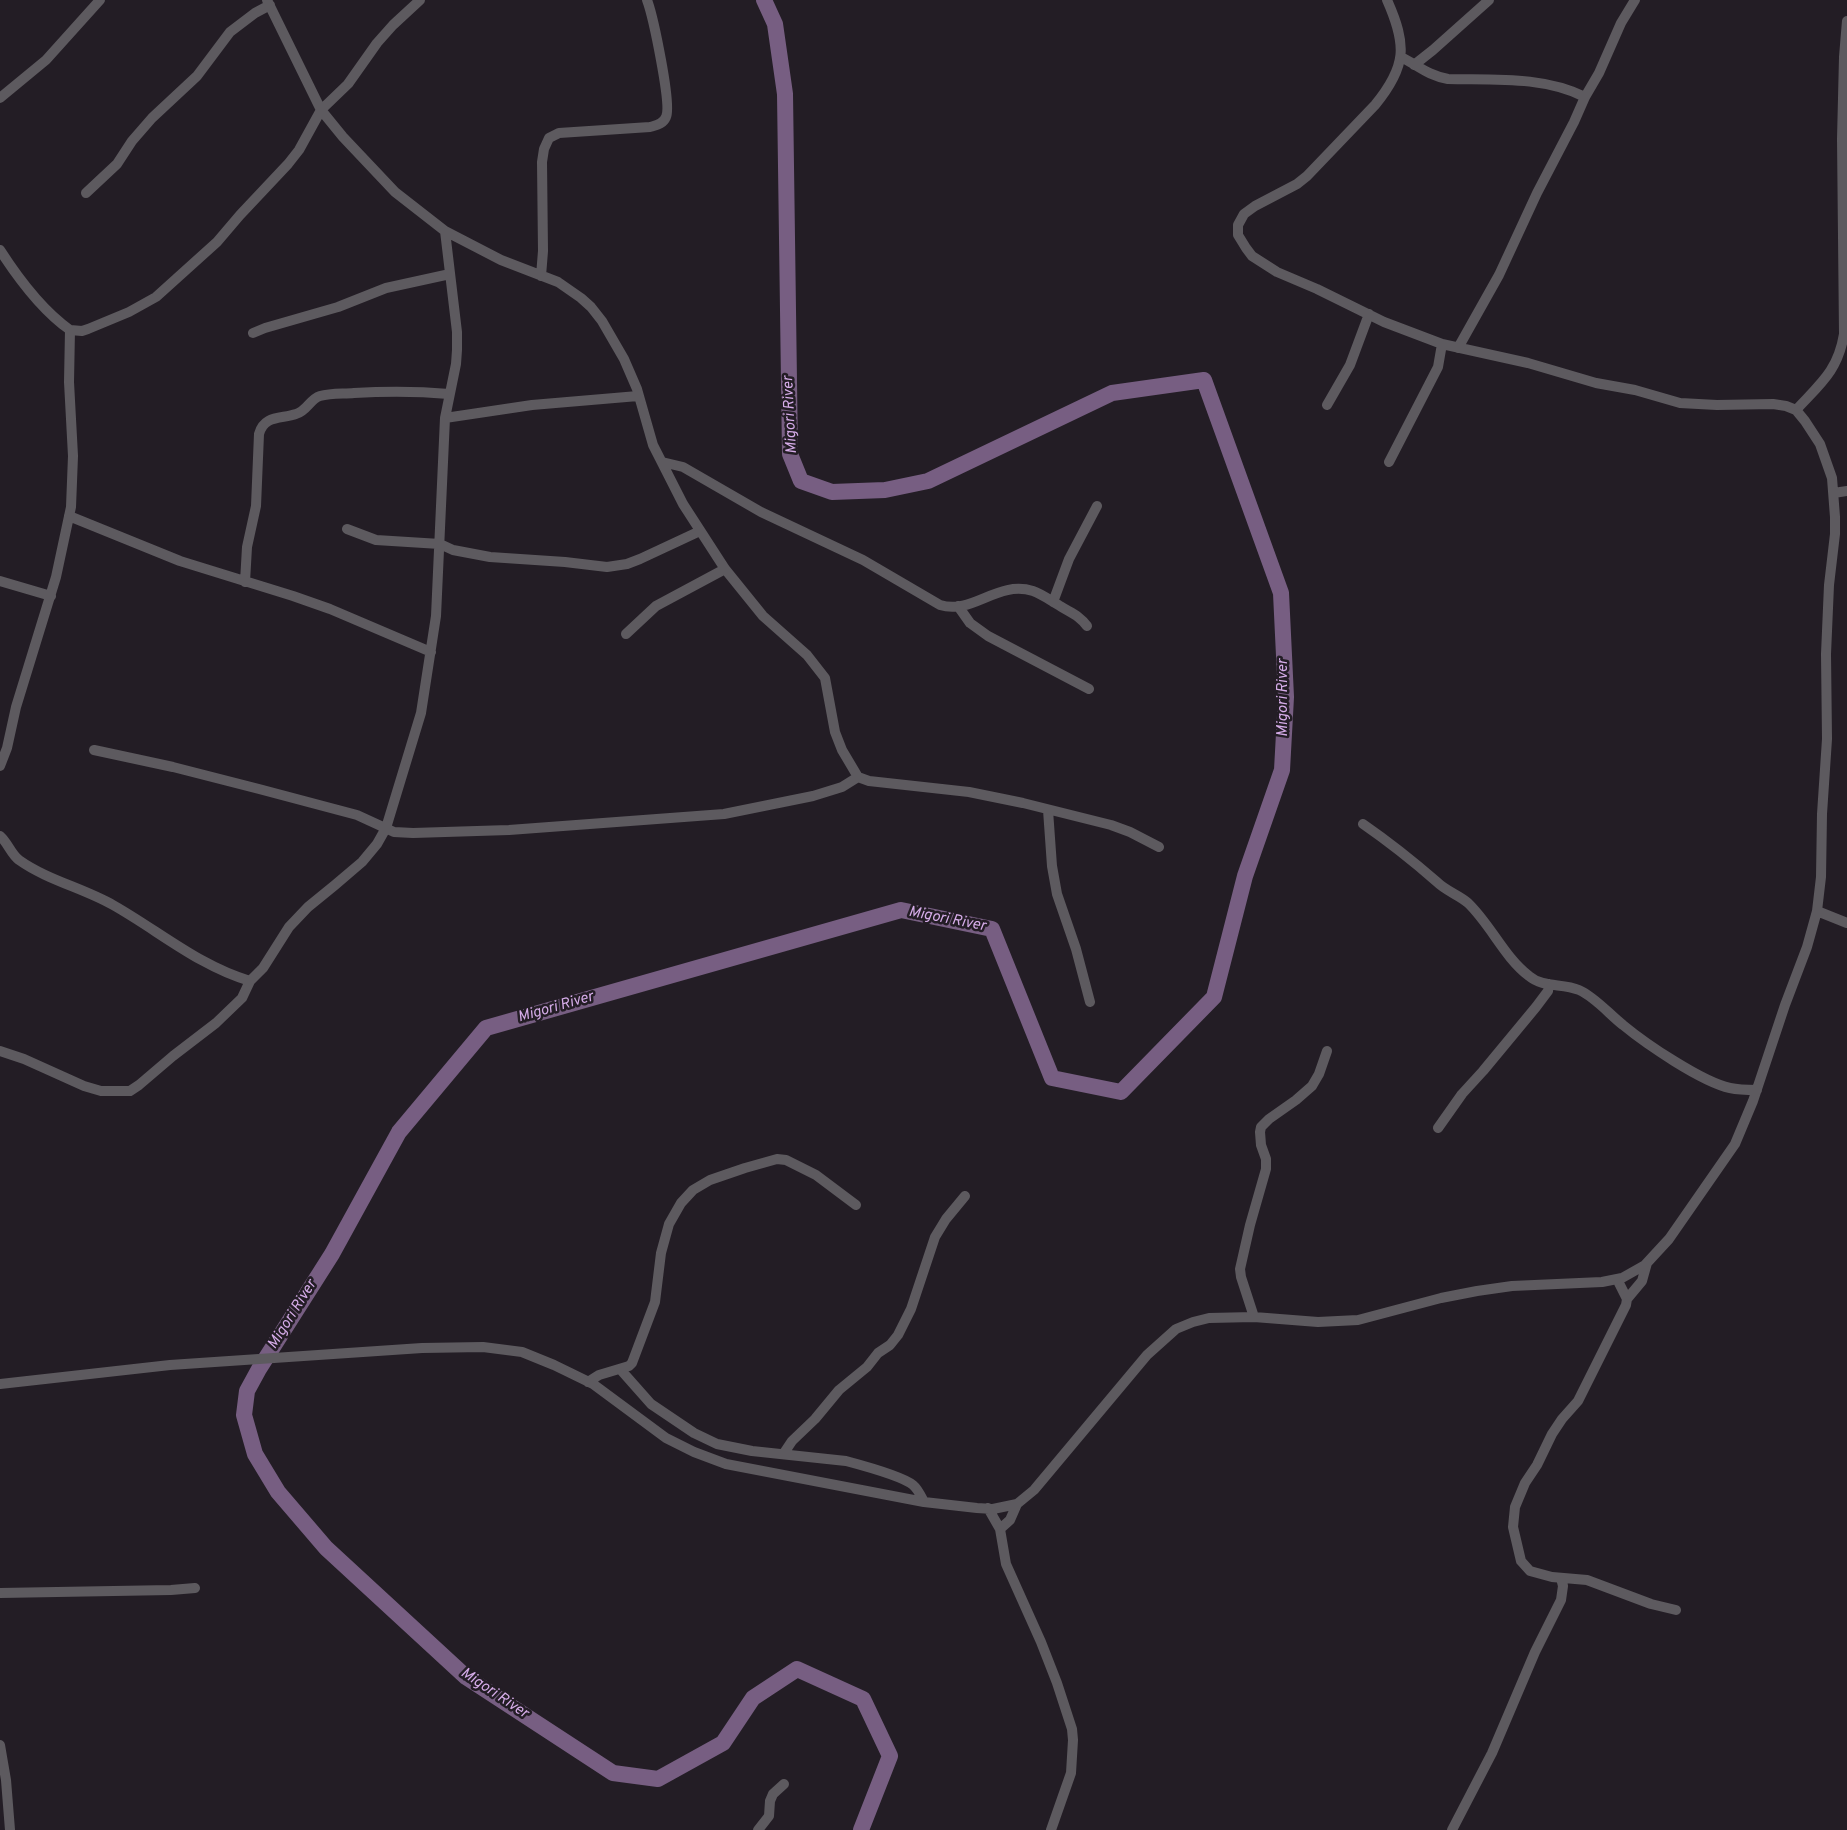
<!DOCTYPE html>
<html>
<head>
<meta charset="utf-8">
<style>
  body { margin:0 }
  canvas { display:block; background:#231d25 }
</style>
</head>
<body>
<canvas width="1847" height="1830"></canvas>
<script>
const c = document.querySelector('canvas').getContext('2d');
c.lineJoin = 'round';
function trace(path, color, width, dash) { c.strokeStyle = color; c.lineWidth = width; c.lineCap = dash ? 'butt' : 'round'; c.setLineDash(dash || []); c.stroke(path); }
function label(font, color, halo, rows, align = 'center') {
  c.font = font + ' Overpass,sans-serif'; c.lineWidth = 5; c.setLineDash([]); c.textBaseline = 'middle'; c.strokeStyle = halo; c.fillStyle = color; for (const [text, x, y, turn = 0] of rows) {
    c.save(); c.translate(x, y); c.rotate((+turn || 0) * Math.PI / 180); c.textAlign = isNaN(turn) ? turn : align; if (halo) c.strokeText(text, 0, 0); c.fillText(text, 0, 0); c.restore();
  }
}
const river = new Path2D(`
  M764 0 775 24 785 94 790 454 801 481 832 492 885 490 928 481 1112 393 1204 380 1281 593 1286 697 1282 770 1245 876 1214 997 1121 1092 1052 1078 992 929 901 910 486 1028 399 1132 332 1254 259 1369 247 1391 244 1415 255 1454 278 1492 326 1548 466 1677 613 1773 658 1779 723 1743 753 1698 797 1669 863 1699 890 1756 861 1830`);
const minor = new Path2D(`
  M267 0 321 110 343 137 395 192 445 231 501 260 558 282 581 298 591 307 602 321 624 359 637 389 653 445 683 504 725 569 763 616 807 655 825 678 835 732 842 750 858 777 869 781 969 792 1023 803 1111 825 1130 832 1159 847
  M1401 57C1419 66 1427 75 1448 79 1493 80 1544 76 1585 97
  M1414 65 1433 50 1489 0
  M0 98 46 60 100 0
  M86 193 117 164 132 141 152 118 197 76 230 32 255 13 270 5
  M0 250C18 278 43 311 70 330L69 382 73 456 71 507 56 577 16 707 7 748 0 766
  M541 276 543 251 542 162 544 149 549 138 559 133 650 127C657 125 663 124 666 117 672 105 653 16 647 0
  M70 330 82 331 88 329 129 312 156 297 217 242 240 215 288 164 299 150 321 110 348 84 377 43 393 25 420 0
  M253 333 265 328 338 307 386 288 450 274
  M1458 348 1499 275 1537 193 1574 122 1585 97 1599 73 1621 23 1635 0
  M1327 405 1350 365 1369 314
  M1796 410C1820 384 1838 371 1844 334L1842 139 1844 57 1847 21
  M445 418 532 405 638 396
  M662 462 683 467 761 512 863 560 940 605C973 615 997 580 1033 591 1042 594 1051 601 1060 606 1071 613 1079 615 1087 626
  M1389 462 1438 367 1442 344
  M1834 493 1847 491
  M69 516 180 561 293 596 330 609 431 652
  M347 529 376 540 440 544 453 550 490 557 565 562 607 567 627 564 640 559 700 531
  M0 581 51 596
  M245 582 247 547 256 506 259 434C264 415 281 419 296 414 307 411 310 399 320 396 331 393 343 394 354 393 386 391 417 391 449 394
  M1053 602 1069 559 1097 506
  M958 606 970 623 988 636 1089 689
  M626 634 656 606 725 569
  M94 750 173 767 259 789 357 815 394 832 413 833 509 830 724 814 813 796 842 787 858 777
  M1048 810 1052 866 1057 894 1076 949 1090 1002
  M1363 824C1389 842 1413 861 1437 882 1446 891 1459 895 1468 903 1491 925 1504 957 1529 976 1543 988 1562 983 1579 990 1595 997 1609 1014 1623 1025 1646 1044 1702 1082 1730 1088 1739 1090 1748 1090 1757 1090
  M0 836C8 843 11 854 19 860 47 880 83 888 113 905 159 931 199 966 250 981
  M1817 911 1847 923
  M0 1051 24 1059 84 1086 101 1091H130L139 1085 173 1056 216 1023 242 998 250 981 263 968 289 927 308 907 335 885 362 862 377 844 386 828 421 713 436 616 445 418 456 364 457 350V332L445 231
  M1438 1128 1462 1094 1483 1071 1536 1007 1548 991 1549 984
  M1617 1279 1627 1299 1626 1305 1578 1401 1562 1419 1552 1434 1537 1465 1525 1483 1515 1507 1513 1527 1521 1561 1530 1571 1552 1577 1587 1580 1651 1604 1676 1610
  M1627 1299 1642 1281 1647 1263
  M1254 1317 1241 1277 1240 1269 1250 1225 1266 1169V1159L1261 1145 1260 1132 1261 1127 1269 1119 1296 1100 1312 1086 1319 1074 1327 1051
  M620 1369 651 1404 694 1433 717 1444 752 1451 846 1461C861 1465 902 1476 913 1485 918 1489 921 1496 924 1502
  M588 1382 599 1375 629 1366 632 1363 655 1302 661 1253 669 1224 681 1203 693 1190 710 1180 745 1168 777 1159 786 1160 816 1175 856 1205
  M0 1384 170 1365 422 1348 483 1347 522 1352 554 1365 593 1384 666 1438 694 1452 726 1464 924 1502 977 1508 993 1509 1017 1504 1034 1490 1147 1355 1176 1329 1193 1322 1209 1318 1254 1317 1318 1322 1358 1320 1441 1298 1477 1291 1512 1286 1602 1282 1622 1278 1645 1265 1669 1239 1735 1144 1753 1101 1785 1005 1807 947 1817 911 1821 877 1822 814 1827 739 1826 654 1829 585 1835 534V517L1832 478 1820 444 1805 421 1796 410 1786 406 1773 404 1717 405 1680 403 1635 390 1596 383 1528 363 1442 344 1384 322 1317 289 1277 272 1252 256 1246 248 1238 235V225L1244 214 1255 206 1297 184 1307 176 1375 105C1407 66 1407 45 1387 0
  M784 1453 792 1441 815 1419 839 1390 867 1367 878 1353 890 1345 898 1335 911 1309 935 1237 946 1219 965 1196
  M988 1508 1000 1529 1006 1564 1041 1642 1057 1683 1072 1729 1073 1740 1071 1773 1051 1830
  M1000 1529 1010 1520 1017 1504
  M0 1593 171 1590 195 1588
  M0 1745 6 1780 10 1830
  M758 1830 769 1816 770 1801 773 1794 784 1784
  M1452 1830 1492 1753 1535 1652 1561 1600 1563 1586 1561 1578`);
const waterNames = [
  ["Migori River",791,415,-93],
  ["Migori River",1284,698,-90],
  ["Migori River",947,920,11],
  ["Migori River",556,1008,-16],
  ["Migori River",293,1315,-58],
  ["Migori River",494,1694,34]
];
trace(river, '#775e82', 16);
trace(minor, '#5d5a5f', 10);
label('italic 15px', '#d5ace8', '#231d25', waterNames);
</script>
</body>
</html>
